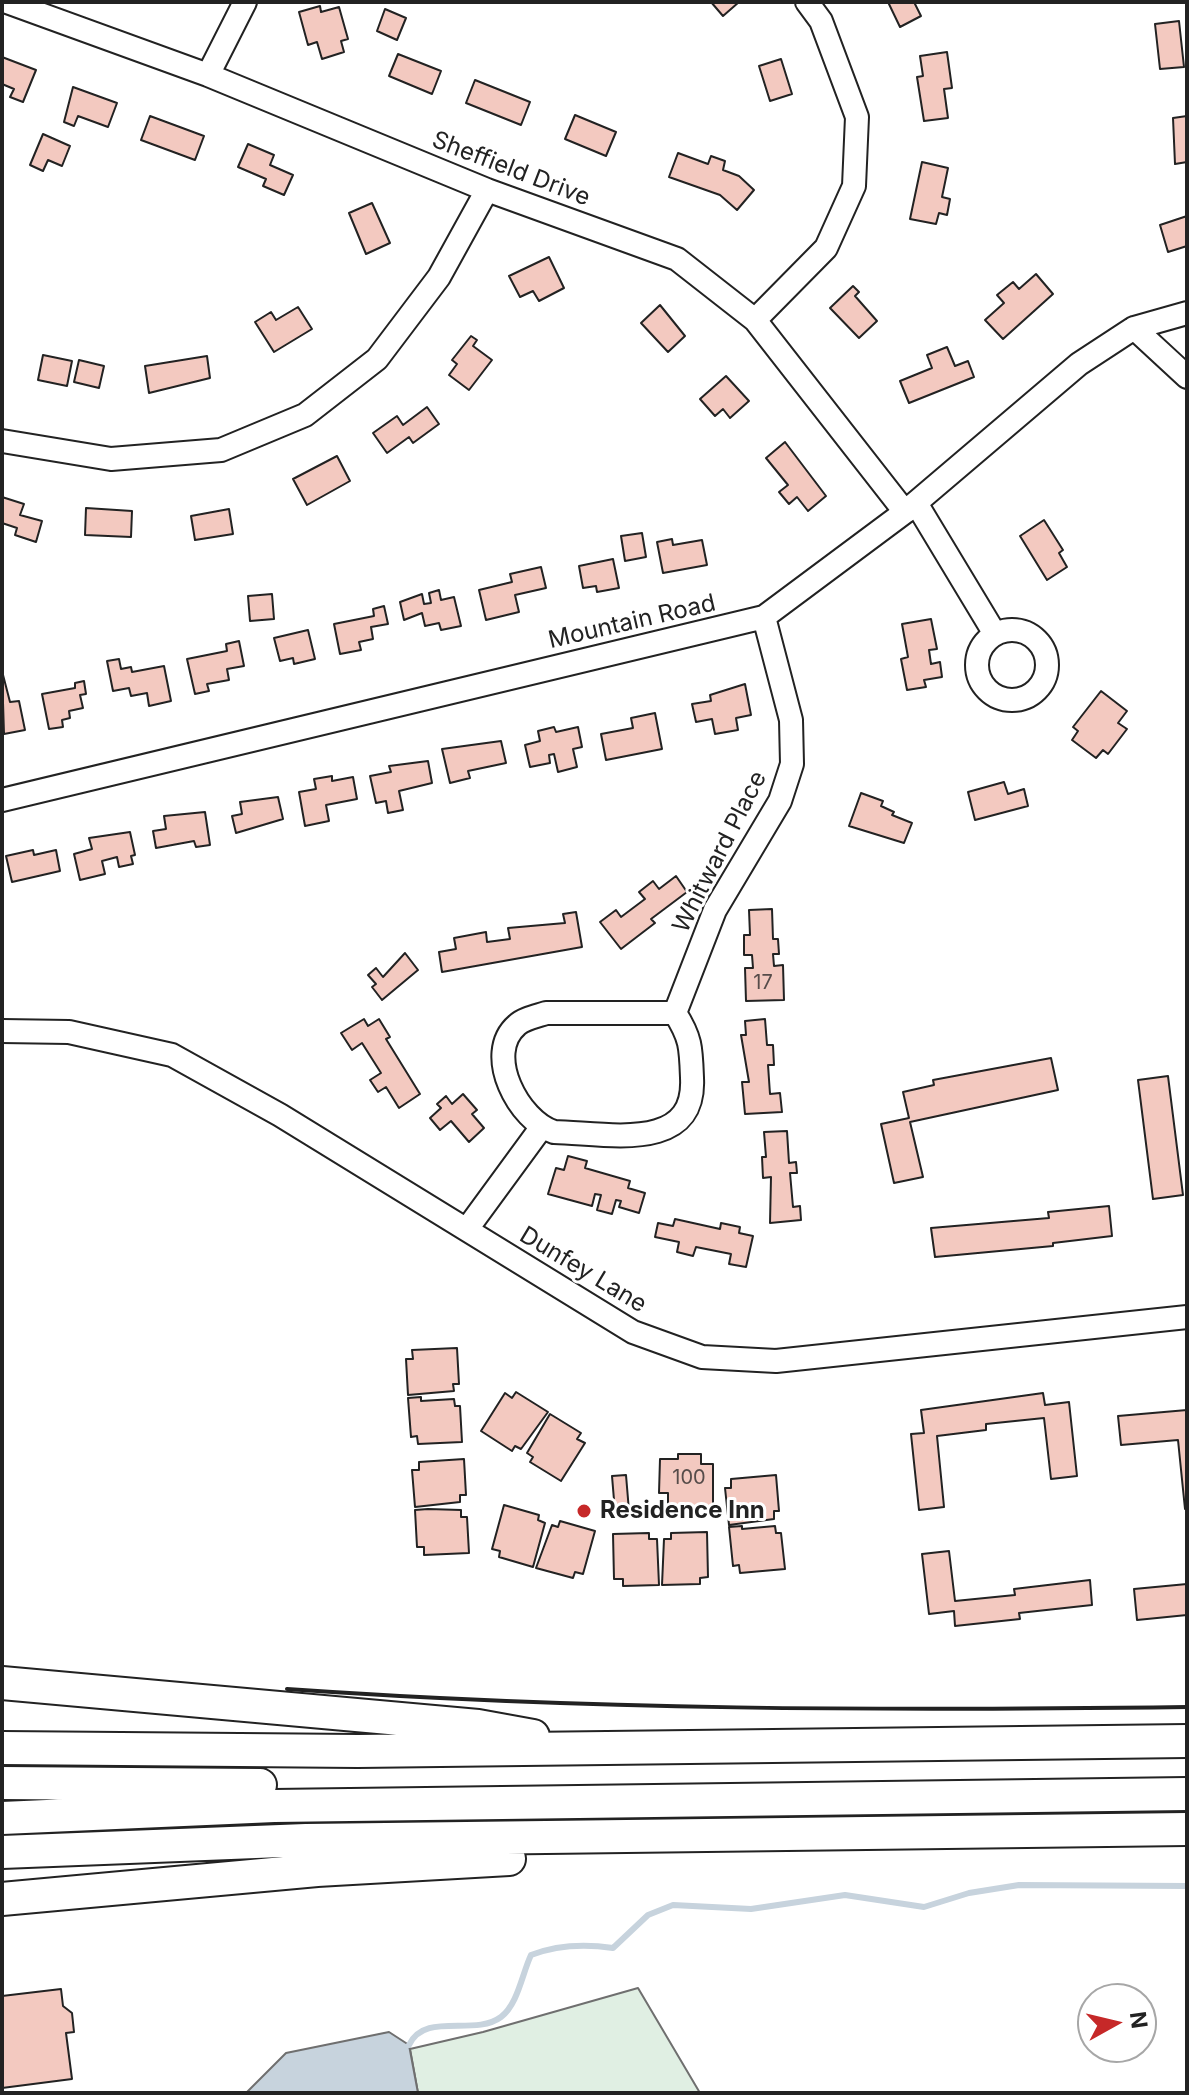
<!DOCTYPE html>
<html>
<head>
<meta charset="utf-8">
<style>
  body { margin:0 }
  #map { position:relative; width:1189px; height:2095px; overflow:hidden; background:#fff; font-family:Inter,sans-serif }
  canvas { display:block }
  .frame { position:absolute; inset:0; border:4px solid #222; pointer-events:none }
  .north { position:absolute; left:1077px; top:1983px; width:80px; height:80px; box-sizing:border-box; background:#fff; border:2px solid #a7a7a7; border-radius:50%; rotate:82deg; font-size:22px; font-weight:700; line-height:32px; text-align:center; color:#222 }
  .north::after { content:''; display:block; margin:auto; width:28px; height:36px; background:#c62828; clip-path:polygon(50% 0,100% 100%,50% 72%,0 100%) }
</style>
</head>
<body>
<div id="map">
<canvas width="1189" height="2095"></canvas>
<div class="frame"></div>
<div class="north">N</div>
</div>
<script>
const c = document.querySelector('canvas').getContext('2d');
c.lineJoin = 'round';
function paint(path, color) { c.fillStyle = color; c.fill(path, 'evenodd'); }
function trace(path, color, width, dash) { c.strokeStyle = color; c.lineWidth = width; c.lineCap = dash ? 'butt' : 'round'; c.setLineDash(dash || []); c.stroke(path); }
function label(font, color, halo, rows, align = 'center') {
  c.font = font + ' Inter,sans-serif'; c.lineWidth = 6; c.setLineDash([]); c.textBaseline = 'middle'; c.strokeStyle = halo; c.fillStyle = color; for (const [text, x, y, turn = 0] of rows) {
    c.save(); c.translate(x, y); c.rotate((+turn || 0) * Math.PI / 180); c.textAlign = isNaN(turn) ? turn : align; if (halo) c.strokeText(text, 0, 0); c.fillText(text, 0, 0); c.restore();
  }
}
const green = new Path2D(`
  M638 1988 700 2093H418L410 2049 483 2032Z`);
const water = new Path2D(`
  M389 2032 409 2045 418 2093H246L286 2053Z`);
const stream = new Path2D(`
  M409 2045C425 2011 474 2037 501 2017 518 2004 522 1974 531 1955 557 1945 586 1944 613 1948L648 1915 673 1905 751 1909 845 1895 924 1907 969 1893 1019 1885 1187 1886`);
const building = new Path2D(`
  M711 2H739L723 16Z
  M888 2H914L921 16 900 27Z
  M320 6 321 12 339 7 348 39 341 41 344 52 322 59 317 42 308 45 299 12Z
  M385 9 406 18 397 40 377 31Z
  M1179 21 1184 67 1160 69 1155 24Z
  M947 52 952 88 944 89 948 118 924 121 917 77 923 76 920 56Z
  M398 54 441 71 432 94 389 76Z
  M2 57 36 70 23 102 10 97 14 89 2 84Z
  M781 59 792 94 770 101 759 66Z
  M475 80 530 102 521 125 466 103Z
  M73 87 117 103 108 127 78 116 74 126 64 122Z
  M575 115 616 132 606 156 565 139Z
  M150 116 204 136 195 160 141 140Z
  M1187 116V162L1175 164 1173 118Z
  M43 134 70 146 62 166 48 160 43 171 30 165Z
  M248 144 274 155 270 165 293 175 284 195 263 186 266 179 238 167Z
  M678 153 708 164 711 156 725 161 723 170 739 176 754 190 737 210 720 195 669 177Z
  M922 162 948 168 942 197 950 199 947 215 939 213 936 224 910 219Z
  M372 203 390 243 366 254 349 213Z
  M1187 216V246L1168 252 1160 225Z
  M549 257 564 288 539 301 533 291 520 297 509 276Z
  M1036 274 1053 294 1003 339 985 320 1004 303 997 295 1013 282 1019 289Z
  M853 286 859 292 855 296 877 321 859 338 830 308Z
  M660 305 685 336 668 352 641 323Z
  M298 307 312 329 274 352 255 322 271 312 276 320Z
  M471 336 477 340 473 346 492 360 469 390 449 375 457 364 452 360Z
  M947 347 955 366 968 361 974 377 909 403 900 381 932 368 927 355Z
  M43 355 72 361 67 386 38 380Z
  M207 356 210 378 149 393 145 366Z
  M79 360 104 366 99 388 74 382Z
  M726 376 749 401 730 418 723 409 715 416 700 399Z
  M427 407 439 424 413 443 409 437 387 453 373 433 397 416 403 425Z
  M785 442 826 496 808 511 797 497 789 504 779 492 788 485 766 458Z
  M337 456 350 481 307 505 293 479Z
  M2 497 24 504 20 515 42 521 36 542 15 535 17 528 2 523Z
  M86 508 132 511 131 537 85 535Z
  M229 509 233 534 195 540 191 516Z
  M1044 520 1063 550 1059 553 1067 567 1047 580 1020 536Z
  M642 533 646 557 625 561 621 536Z
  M672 539 673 545 702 540 707 565 663 573 657 542Z
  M613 559 619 588 597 592 596 586 583 588 579 566Z
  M541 567 546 588 515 595 519 612 486 620 479 590 512 582 510 574Z
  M439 590 441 600 454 597 461 626 441 630 439 623 425 626 422 613 404 620 400 602 422 594 424 604 431 603 429 593Z
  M272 594 274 619 250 621 248 596Z
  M384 606 388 624 371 627 373 639 359 642 361 650 340 654 334 624 374 616 373 609Z
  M931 619 937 649 929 650 931 664 940 662 942 677 924 680 926 687 907 690 901 659 908 657 902 624Z
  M308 630 315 659 294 664 293 658 280 661 274 638Z
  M239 641 244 666 227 669 229 680 207 684 209 691 195 694 187 659 227 651 226 644Z
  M119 659 121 669 131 667 132 672 164 666 171 701 149 706 147 693 131 696 129 688 113 691 107 661Z
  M2 671 10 702 19 701 25 730 4 734Z
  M84 681 86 694 80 695 83 708 69 711 70 718 62 720 63 727 49 729 42 694 75 688V683Z
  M745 684 751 715 736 718 738 730 715 734 712 719 696 722 692 704 711 701 710 695Z
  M1101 691 1127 711 1118 723 1127 729 1108 754 1103 750 1096 758 1072 740 1078 731 1073 727Z
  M655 713 662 749 606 760 601 734 633 728 631 718Z
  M554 727 556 732 578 727 582 747 573 749 577 767 558 772 554 754 549 755 550 763 530 767 525 745 540 741 538 731Z
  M501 741 506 763 468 771 470 778 450 783 442 749Z
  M428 761 432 783 399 791 403 810 388 813 386 801 376 803 370 776 391 772 389 766Z
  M332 776V781L353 777 357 799 326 805 329 821 305 826 299 792 316 789 314 779Z
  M1004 782 1008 794 1024 789 1028 806 975 820 968 792Z
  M861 793 883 801 881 806 894 812 892 815 912 823 904 843 849 826Z
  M278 797 283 819 236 833 232 816 242 814 240 802Z
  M205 812 210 845 196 847 194 841 156 848 153 831 166 829 164 816Z
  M130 832 135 855 131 856 133 864 119 867 117 857 102 861 105 874 80 880 74 854 92 849 89 838Z
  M33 850 34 855 56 850 60 871 12 882 6 856Z
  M676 876 687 892 651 919 655 923 621 949 600 922 616 910 621 917 645 899 639 892 653 881 659 889Z
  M772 909 773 939H778L779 954H773L774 966 783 965 784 1000 746 1001 745 968H753L752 955H744V935H750L749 910Z
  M576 912 582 947 442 972 439 952 456 949 454 938 486 932 487 942 510 939 508 928 565 923 563 914Z
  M405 953 418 970 382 1000 372 987 376 984 368 975 376 968 383 977Z
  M364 1019 368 1026 379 1019 390 1037 386 1039 420 1094 399 1108 386 1087 378 1092 370 1080 381 1073 362 1043 352 1050 341 1033Z
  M765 1019 767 1045H773L774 1065H768L770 1094 780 1093 782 1112 745 1114 742 1082H749L741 1035H746L745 1021Z
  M1051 1058 1058 1090 910 1122 923 1177 894 1183 881 1124 909 1118 903 1092 934 1085 933 1080Z
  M1168 1076 1183 1195 1153 1199 1138 1080Z
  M463 1094 477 1110 472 1114 484 1128 469 1142 451 1121 440 1130 430 1118 441 1108 437 1104 446 1096 452 1104Z
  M787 1131 789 1163 796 1162 797 1173H790L793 1207 800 1206 801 1220 770 1223 771 1177 763 1178 762 1157H766L764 1132Z
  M568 1156 587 1161 585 1168 630 1181 628 1188 645 1193 639 1213 619 1207 621 1201 616 1200 612 1214 597 1210 601 1195 595 1194 592 1206 548 1194 556 1168 564 1170Z
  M1109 1206 1112 1236 1053 1243V1246L935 1257 931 1228 1049 1218 1048 1212Z
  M675 1219 720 1229 721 1223 740 1227 739 1233 753 1236 746 1267 729 1264 731 1254 696 1247 693 1256 677 1252 679 1242 655 1237 658 1223 673 1226Z
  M457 1348 459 1384H453L454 1391 408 1395 406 1359H413L412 1350Z
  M516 1392 548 1412 521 1449 515 1446 512 1451 481 1431 505 1393 512 1398Z
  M1043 1393 1045 1405 1069 1402 1077 1476 1051 1479 1044 1418 986 1424V1430L937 1436 944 1507 919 1510 911 1434 924 1433 921 1410Z
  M421 1397V1401L454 1399 455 1406H460L462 1442 418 1444 417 1436 411 1437 408 1398Z
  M1187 1410V1509H1185L1178 1440 1121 1445 1118 1416Z
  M550 1414 581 1433 577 1439 585 1443 561 1481 530 1462 533 1457 527 1453Z
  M678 1454H701V1464H713V1511H704L705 1515H668V1493H659L660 1459H678Z
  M464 1459 466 1495H460V1502L415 1507 412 1470H419V1462Z
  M626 1475 629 1511 615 1512 612 1476Z
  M776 1475 779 1511H774V1519L729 1525 725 1488H731V1479Z
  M504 1505 539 1515 538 1520 545 1523 533 1567 499 1557 500 1551 492 1549Z
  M428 1509 461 1510V1517H467L469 1553 424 1555V1547H417L415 1510Z
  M560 1521 595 1531 583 1574 575 1572 573 1578 536 1568 552 1525 558 1527Z
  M742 1526V1529L775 1526 776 1533H781L785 1569 740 1573 739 1565 733 1566 729 1527Z
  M707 1532 708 1577 700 1578V1584L662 1585 664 1539H671V1533Z
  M649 1533V1539H657L659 1585 623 1586V1579H614L613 1534Z
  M949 1551 955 1601 1015 1595 1014 1589 1090 1580 1092 1605 1019 1613 1020 1619 955 1626 954 1611 929 1614 922 1554Z
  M1187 1584V1615L1137 1620 1134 1589Z
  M61 1989 63 2006 72 2013 74 2032 66 2033 72 2079 2 2088V1996Z`);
const minor = new Path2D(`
  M7 2 208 75 487 190 677 259 755 320 905 512
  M208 75 245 2
  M755 320 826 248 854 186 857 117 821 21 807 2
  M1134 328 1187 377
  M2 441 111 459 221 450 305 415 377 359 439 277 487 190
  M916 503 995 634
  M977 665a35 35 0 1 1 70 0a35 35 0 1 1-70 0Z
  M2 800 764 617 905 512 1079 364 1134 328 1187 313
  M546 1013H675C691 1038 691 1048 692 1078 696 1154 606 1133 554 1132 519 1121 483 1054 517 1025 523 1019 537 1016 546 1013Z
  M675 1013 715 910 780 801 792 764 791 720 764 617
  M2 1031 69 1032 172 1055 280 1115 633 1332 702 1357 776 1361 1187 1317
  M467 1229 541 1128`);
const highway = new Path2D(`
  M2 1683 478 1726 533 1736
  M2 1748 358 1751 1187 1741
  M2 1783 260 1785
  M2 1818 274 1806 1187 1794
  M2 1852 306 1840 1187 1829
  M2 1899 317 1870 509 1859`);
const wall = new Path2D(`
  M287 1689C587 1710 886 1711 1187 1707`);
const markers = [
  [584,1511,8,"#c62828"]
];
const numberNames = [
  ["17",763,983],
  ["100",689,1478]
];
const streetNames = [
  ["Sheffield Drive",511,169,21],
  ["Mountain Road",632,622,-13],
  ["Whitward Place",720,852,-63],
  ["Dunfey Lane",583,1270,31]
];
const poiNames = [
  ["Residence Inn",600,1511]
];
paint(green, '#e0efe3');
trace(green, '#6f6f6f', 2);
paint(water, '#c7d3dd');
trace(water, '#6f6f6f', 2);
trace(stream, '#c7d3dd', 6);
paint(building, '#f3c9c0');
trace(building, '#222', 2);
trace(minor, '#222', 26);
trace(highway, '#222', 36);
trace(minor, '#fff', 22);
trace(highway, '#fff', 32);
trace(wall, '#222', 4);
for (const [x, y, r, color] of markers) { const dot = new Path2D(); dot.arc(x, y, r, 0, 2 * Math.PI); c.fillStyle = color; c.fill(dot); trace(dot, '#fff', 3); }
label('20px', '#564c4a', null, numberNames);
label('24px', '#222', '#fff', streetNames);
label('bold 24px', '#222', '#fff', poiNames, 'left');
</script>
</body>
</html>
